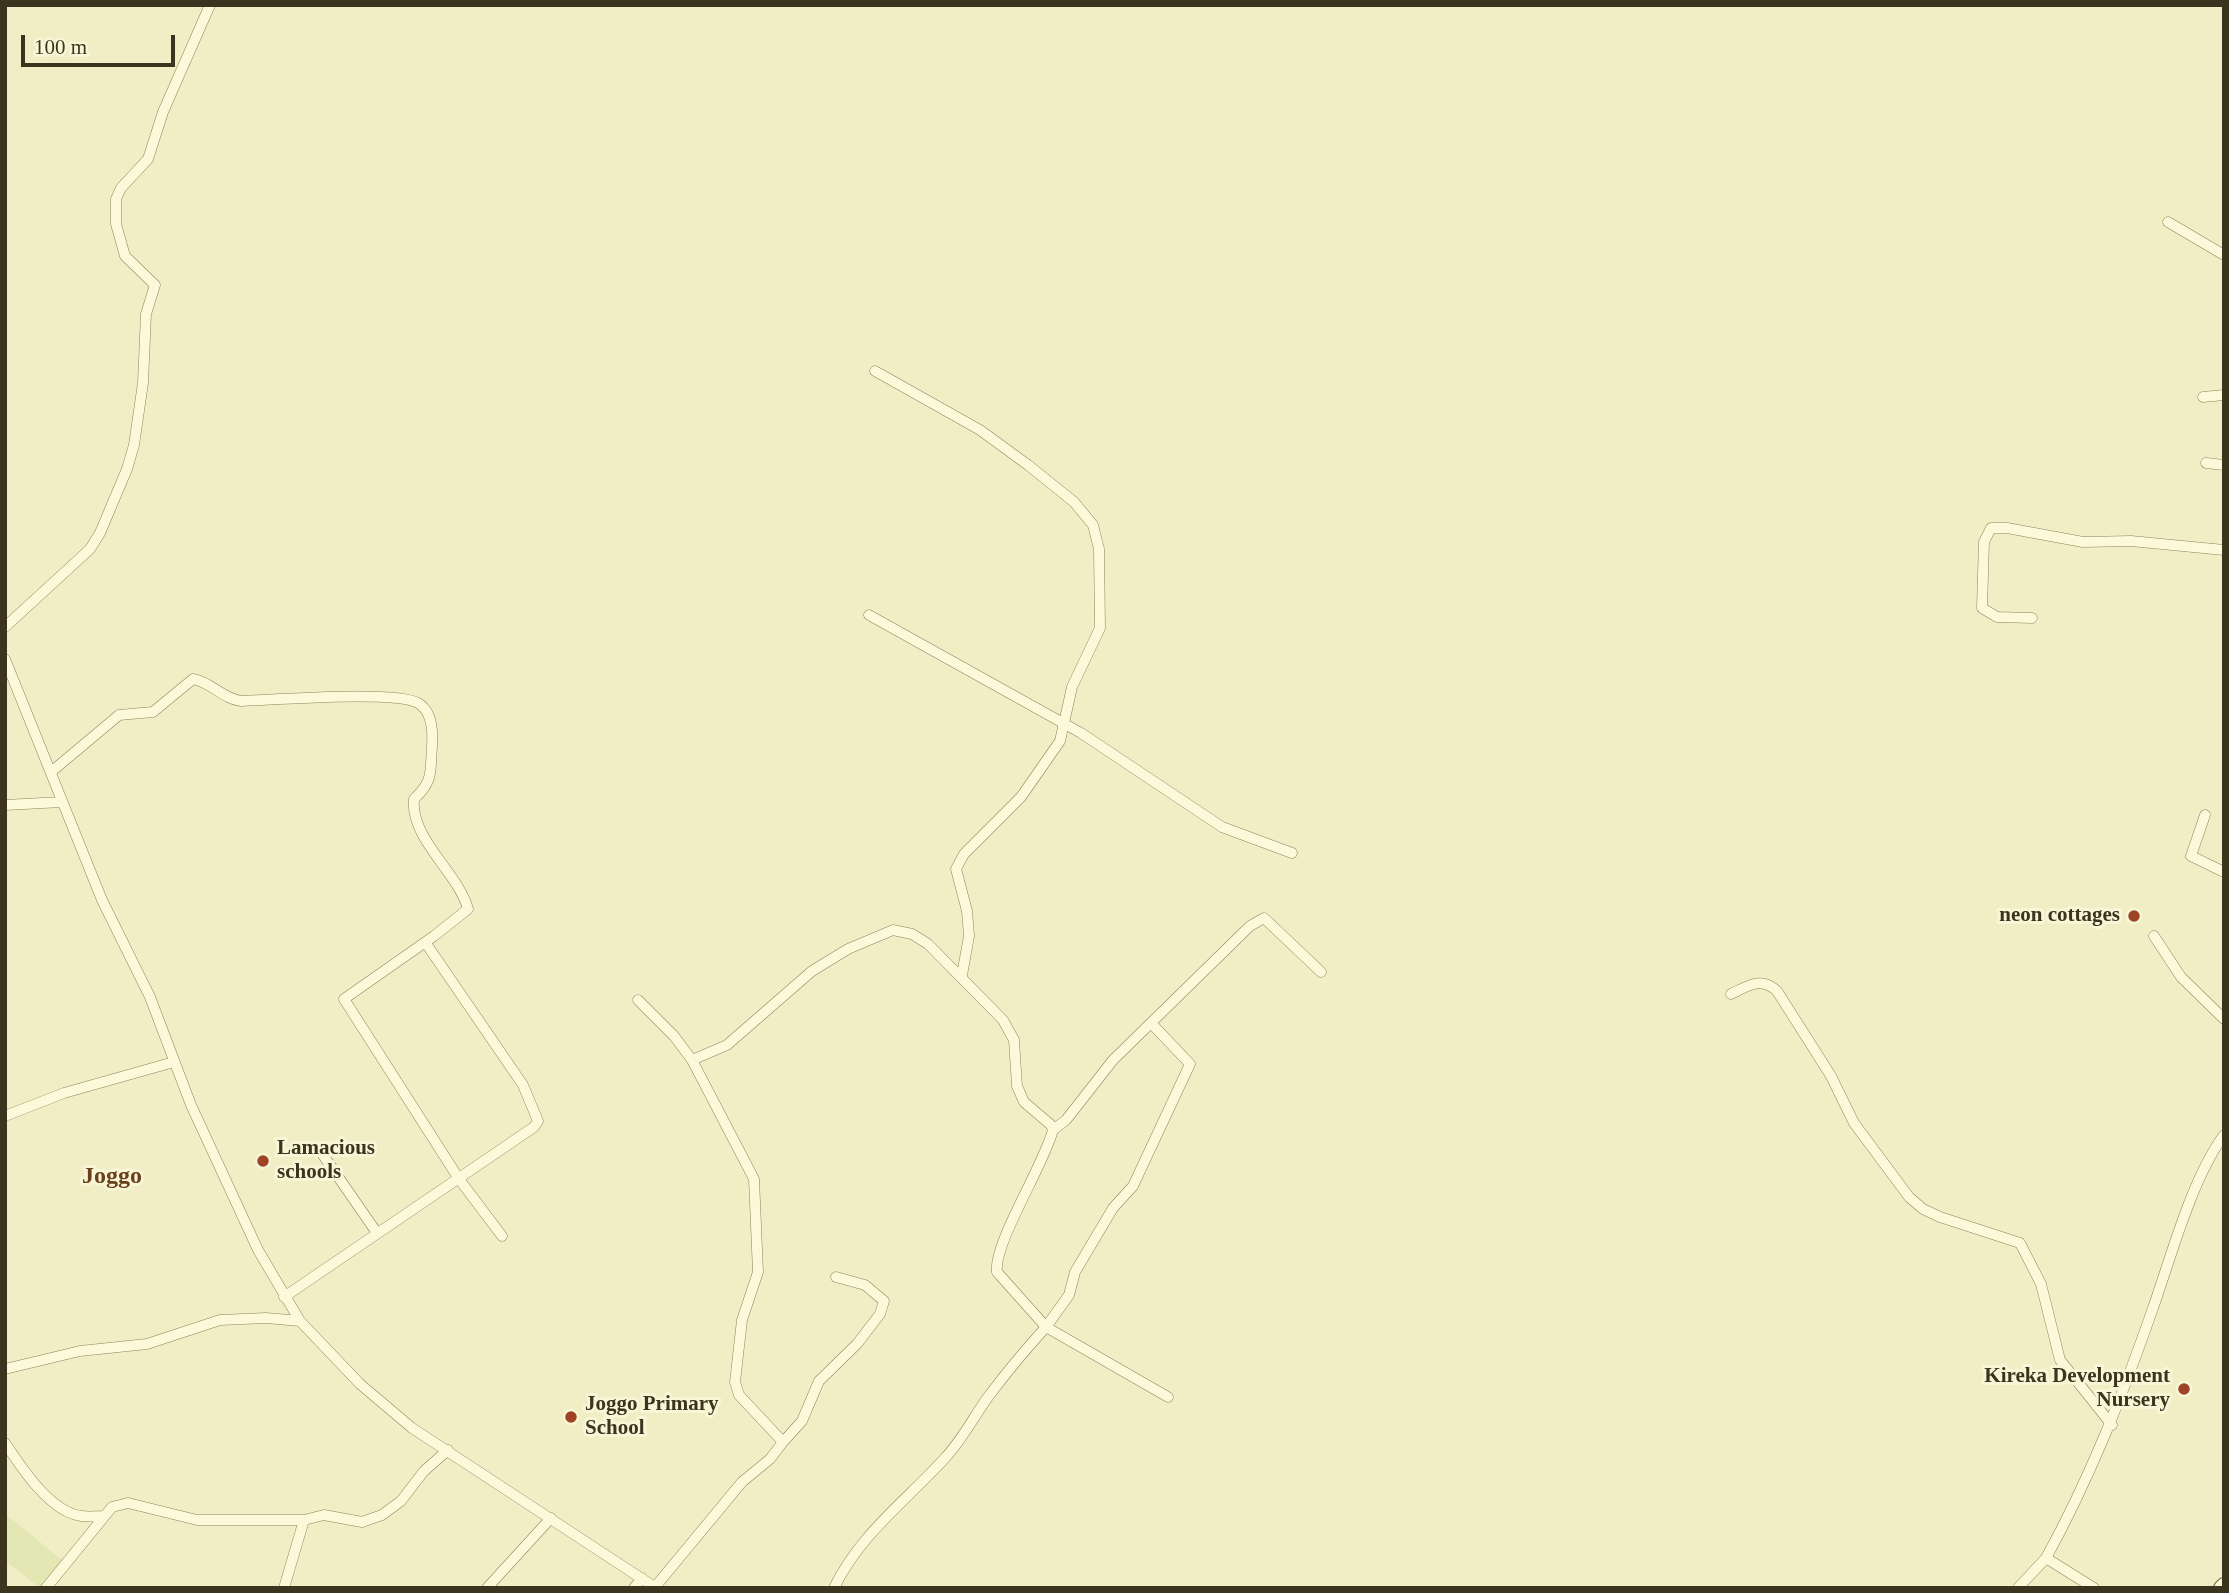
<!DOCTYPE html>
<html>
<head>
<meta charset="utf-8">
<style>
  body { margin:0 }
  #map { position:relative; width:2229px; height:1593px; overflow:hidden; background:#f1eec6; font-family:"Times New Roman",serif }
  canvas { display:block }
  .frame { position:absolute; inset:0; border:7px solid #3d341f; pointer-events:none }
  .scale { position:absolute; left:21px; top:35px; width:154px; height:32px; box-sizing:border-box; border:4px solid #3d341f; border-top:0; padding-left:9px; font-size:21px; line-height:24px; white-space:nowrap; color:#3d341f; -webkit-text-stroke:5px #f7f6d6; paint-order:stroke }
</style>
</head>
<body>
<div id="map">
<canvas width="2229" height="1593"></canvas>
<div class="frame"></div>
<div class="scale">100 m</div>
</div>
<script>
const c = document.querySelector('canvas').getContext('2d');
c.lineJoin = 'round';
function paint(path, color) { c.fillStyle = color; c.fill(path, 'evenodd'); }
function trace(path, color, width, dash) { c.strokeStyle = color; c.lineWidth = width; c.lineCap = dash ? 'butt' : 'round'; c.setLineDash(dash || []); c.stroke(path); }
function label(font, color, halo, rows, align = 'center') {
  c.font = font + ' "Times New Roman",serif'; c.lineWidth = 6; c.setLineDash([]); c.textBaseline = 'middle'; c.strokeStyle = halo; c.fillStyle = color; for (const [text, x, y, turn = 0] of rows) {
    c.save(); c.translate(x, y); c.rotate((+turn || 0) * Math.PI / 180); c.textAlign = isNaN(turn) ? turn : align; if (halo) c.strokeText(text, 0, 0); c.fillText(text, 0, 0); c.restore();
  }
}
const farmland = new Path2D(`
  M8 1516 62 1560 40 1588 5 1561V1520Z`);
const street = new Path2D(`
  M2168 222 2224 255
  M875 371 980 430 1028 465 1074 502 1093 525 1099 549 1100 628 1072 687 1060 741 1021 797 964 854 956 869 967 911 969 936 962 975
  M2203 397 2224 395
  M2206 463 2224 465
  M869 615 1081 733 1222 827 1292 853
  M2032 618 1997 617 1982 608 1984 542 1991 528H2007L2083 542 2131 541 2224 550
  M5 627 90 549 100 533 127 469 134 445 143 383 146 314 155 285 125 256 116 224V199L121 188 148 159 163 112 210 5
  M5 659 102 900 150 997 191 1105 258 1250 300 1321 360 1384 412 1428 656 1588
  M51 772 119 715 153 712 193 679C211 682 223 699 241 701 272 700 396 690 418 703 432 711 433 732 432 746 430 771 434 781 414 799 410 839 458 872 468 909L434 936 344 999 459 1179 502 1236
  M5 805 62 802
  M2205 815 2191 856 2224 872
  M2154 936 2181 977 2224 1019
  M1731 994C1748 986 1761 976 1777 991L1831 1076 1854 1123 1909 1197 1923 1209 1940 1217 2020 1243 2041 1284 2060 1360 2112 1425
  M638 1000 674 1036 692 1060 754 1179 758 1272 742 1320 735 1382 739 1395 783 1442 770 1459 742 1482 655 1587
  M1152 1024 1190 1064 1133 1186 1113 1208 1075 1272 1069 1295 1046 1327 1168 1397
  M692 1060 727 1045 812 971 848 949 893 930 912 934 928 944 1003 1020 1014 1040 1017 1086 1024 1102 1051 1125 1053 1130C1043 1167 993 1244 997 1272L1046 1327C1026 1349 1006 1373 988 1397 973 1418 962 1440 945 1458 906 1501 860 1534 834 1588
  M5 1116 64 1093 174 1062
  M1053 1130 1066 1120 1113 1060 1250 926 1264 918 1321 972
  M323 1155 377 1233
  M284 1297 534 1127 538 1121 523 1085 425 942
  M5 1369 80 1351 147 1344 220 1320 266 1318 300 1321
  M783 1442 802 1421 819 1381 857 1344 880 1314 884 1301 865 1285 836 1277
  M5 1443C21 1467 50 1512 81 1516 88 1517 96 1516 103 1516
  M46 1588 112 1507 128 1503 197 1520H304L324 1515 362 1522 382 1515 401 1501 424 1471 448 1450
  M284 1588 304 1520
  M487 1588 551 1518
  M634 1588 642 1578
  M2018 1588 2046 1558
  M2094 1588 2046 1558C2090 1478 2123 1394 2153 1308 2171 1257 2192 1178 2224 1135`);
const secondary = new Path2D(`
  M2221 1588 2224 1585`);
const markers = [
  [2134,916,7,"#9f4327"],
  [263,1161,7,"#9f4327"],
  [2184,1389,7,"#9f4327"],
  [571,1417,7,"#9f4327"]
];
const poiNames = [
  ["neon cottages",2120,916],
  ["Lamacious",277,1149,"left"],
  ["schools",277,1173,"left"],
  ["Kireka Development",2170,1377],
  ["Nursery",2170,1401],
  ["Joggo Primary",585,1405,"left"],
  ["School",585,1429,"left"]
];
const quarterNames = [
  ["Joggo",112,1177]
];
paint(farmland, '#e3e7b3');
trace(street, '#8d825a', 11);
trace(secondary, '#6f623d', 16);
trace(street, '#fbf9da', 10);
trace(secondary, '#fbf9da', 14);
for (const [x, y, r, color] of markers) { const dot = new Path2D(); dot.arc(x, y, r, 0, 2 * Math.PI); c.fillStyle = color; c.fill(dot); trace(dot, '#f7f6d6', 2.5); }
label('bold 21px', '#3d341f', '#f7f6d6', poiNames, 'right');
label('bold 24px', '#6c401c', '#f7f6d6', quarterNames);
</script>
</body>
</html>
